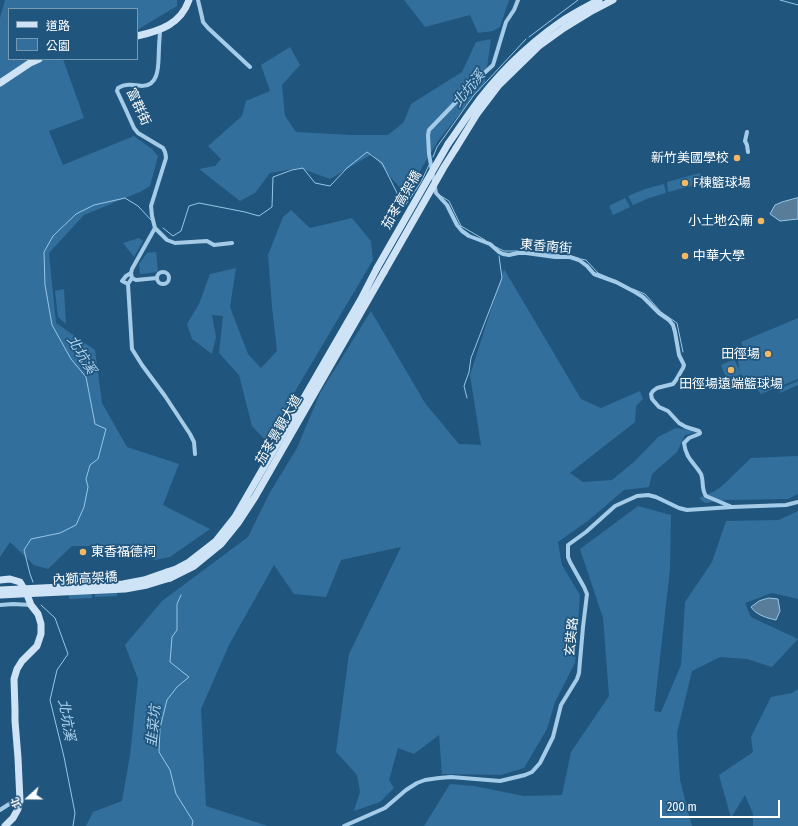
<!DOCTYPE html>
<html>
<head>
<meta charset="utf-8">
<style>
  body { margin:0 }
  #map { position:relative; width:798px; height:826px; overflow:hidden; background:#20557d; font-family:"Fira Sans Condensed","Noto Sans TC",sans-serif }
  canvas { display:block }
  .legend { position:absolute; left:8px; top:8px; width:130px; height:52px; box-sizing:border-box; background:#20557d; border:1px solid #7999b1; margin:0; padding:5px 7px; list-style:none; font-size:12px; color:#fff }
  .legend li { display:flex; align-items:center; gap:8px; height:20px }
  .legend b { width:20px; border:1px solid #7999b1 }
  .north { position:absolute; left:8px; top:778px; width:40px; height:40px; -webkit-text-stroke:3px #20557d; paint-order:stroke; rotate:249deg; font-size:11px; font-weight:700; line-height:16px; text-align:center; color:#fff }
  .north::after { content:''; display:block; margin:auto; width:14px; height:18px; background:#fff; clip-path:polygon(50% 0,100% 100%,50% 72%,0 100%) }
  .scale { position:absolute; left:660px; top:800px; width:120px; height:18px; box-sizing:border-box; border:2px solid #fff; border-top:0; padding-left:5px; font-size:12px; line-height:14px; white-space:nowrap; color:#fff; -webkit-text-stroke:3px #20557d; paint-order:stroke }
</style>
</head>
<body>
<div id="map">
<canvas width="798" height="826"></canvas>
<ul class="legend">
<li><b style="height:5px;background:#cee4f6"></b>道路</li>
<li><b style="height:11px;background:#336f9c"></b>公園</li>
</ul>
<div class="north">北</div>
<div class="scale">200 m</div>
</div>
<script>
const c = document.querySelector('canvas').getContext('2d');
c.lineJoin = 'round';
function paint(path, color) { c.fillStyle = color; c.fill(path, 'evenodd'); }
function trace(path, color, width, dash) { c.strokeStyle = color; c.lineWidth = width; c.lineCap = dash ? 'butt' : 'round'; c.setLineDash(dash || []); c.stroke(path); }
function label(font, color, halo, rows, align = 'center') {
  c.font = font + ' "Fira Sans Condensed","Noto Sans TC",sans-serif'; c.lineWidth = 3.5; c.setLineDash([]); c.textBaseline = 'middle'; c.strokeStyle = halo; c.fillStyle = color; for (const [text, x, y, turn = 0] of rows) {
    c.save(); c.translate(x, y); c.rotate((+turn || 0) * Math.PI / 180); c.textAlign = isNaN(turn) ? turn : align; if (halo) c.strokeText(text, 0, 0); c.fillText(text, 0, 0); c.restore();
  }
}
const green = new Path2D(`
  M5 0H177V6L137 30V9H9V59H63L84 118 49 131 63 165 134 136 152 149 158 156 150 186 140 192 84 215 49 253 56 323 95 350 102 403 127 447 179 464 163 505 210 529 170 557 155 560 122 546H72L48 569 34 565 10 542 0 557V18Z
  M404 0H509L500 27 493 31 478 33 470 15 425 27Z
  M491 39 485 82 438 141 406 194 393 180 372 154 330 179 300 168 270 173 255 193 240 201 199 169 215 166 221 159 208 146 242 116 246 101 270 91 261 65 290 47 300 65 282 85 285 116 296 132 351 135H388L404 122 411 104 462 72 476 42Z
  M700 173 703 183 668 192 667 182Z
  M664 184 666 193 649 198 633 205 628 196 645 189Z
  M625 198 630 207 613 215 609 206Z
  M291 210 310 228 352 218 371 241 373 260 297 388 267 442 252 426 239 375 219 353 223 316 212 315 216 337 212 354 192 339 187 324 199 304 210 274 236 268 230 307 248 354 261 368 277 351 272 307 268 255 283 217Z
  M139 238 143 241 134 257 123 243Z
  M156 252 158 272 140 274 139 264 147 253Z
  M504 269 581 399 601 408 640 391 643 399 636 406 635 422 570 473 583 482 612 480 635 461 658 437 676 428 697 432 685 435 677 452 652 474 649 487 624 490 589 520 558 542 562 565 580 595 575 663 555 702 547 729 524 768 501 775 442 774 439 735 414 754 398 748 389 780 394 788 380 802 354 811 360 792 357 775 336 752 349 654 401 547 341 560 326 597 294 594 274 565 229 645 201 709 206 806 268 826H86L93 812 122 801 130 755 138 679 125 645 162 601 248 537 269 494 297 448 320 393 371 311 425 403 459 444 481 445 470 375Z
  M64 289 66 324 58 317 55 291Z
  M798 318V379L761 394C758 389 755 389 751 386 746 382 743 377 740 372L741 375 727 380 721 365 734 359 740 371C737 362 738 355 743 346L741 342Z
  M798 381V385L780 393 779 389Z
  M798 456V494L788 499 726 500 705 503 699 498 713 492 721 487 751 458Z
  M638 506 671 515 670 569 654 711 661 712 681 665 685 602 712 562 726 521 779 520 798 511V599L772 593 745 603 751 617 798 639 772 667 747 659 720 657 692 671 677 733 680 780 692 826H424L450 784 474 786 524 796 562 795 571 752 609 696 603 618 580 549Z
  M116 578 117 596 95 597 94 579Z
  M91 580 92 598 69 599 68 582Z
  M798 689V826H753V814L745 795 731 818 719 775 753 752 751 737 771 697 792 693Z`);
const water = new Path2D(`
  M798 198V219L780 221 770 214 775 205 782 202Z
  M769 598 778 599 780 611 776 620C767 618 756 615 751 607L759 601Z`);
const stream = new Path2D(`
  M780 0 798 5
  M529 37 578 0
  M433 157 437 147 474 95 526 39
  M441 196 449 201 461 226 485 240
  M163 228 173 236 181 231 189 206 199 203 245 212 259 216 272 207 273 177 292 170 303 168 315 183 330 186 347 168 367 152 382 163 404 207 421 182 429 165
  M496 247 504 251H518
  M543 253 560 255
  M581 259 586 260 598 273 607 277
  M633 289 645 294 661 312 677 323 683 352
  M467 398 464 386 469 372 471 358 502 278 499 256
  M33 582 30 574 24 550 31 539 60 533 76 525 84 507 88 487 86 479 90 465 98 459 106 429 95 424 86 377 71 359 52 325 45 285 44 252 53 236 76 214 94 205 125 198 138 206 152 221
  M181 595 177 604V630L172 637 170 662 189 677 177 687 167 700 160 728 159 752 170 770 176 794 193 821 192 826
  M41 605 55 618 68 654 57 670 50 700 64 757 75 813 73 826`);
const street = new Path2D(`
  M198 0 202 17 203 22 208 28 250 67
  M518 0 514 10 506 22 493 65 480 77 429 130 428 135 429 154 436 193 447 205 457 225 462 231 469 236 490 244 499 252 503 254 509 255 518 253H526L555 257H570L579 260 587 266 594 274 616 282 635 292 643 297 659 313 669 320 673 325 675 332 679 355 684 365 683 368 676 380 673 384 657 388 653 391 651 394 652 399 659 407 668 411 679 423 686 427 699 431 700 433 699 434 689 438 684 443C686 459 694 462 701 474 704 481 701 489 706 496L732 507
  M747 132 745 141 747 145 748 152
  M155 228 167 240 175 243 207 241 214 245 232 243
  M157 278a6 6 0 1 1 12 0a6 6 0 1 1-12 0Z
  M131 273 126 276 122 281 128 284 132 349 142 365 165 396 190 434 194 442 195 454
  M132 278 136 280 157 278
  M128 284 132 278 131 273 132 269 155 228 152 216 151 206 166 158C166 153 165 151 163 148L138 133 134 128 125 108 117 91 118 88C126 83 134 85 142 86 161 86 158 61 159 48 159 42 160 36 160 30
  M0 605 13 604 31 605
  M0 810 20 797
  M344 826 385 808 406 790 417 783 425 780 439 778 451 777 500 781 525 775 532 772 540 763 553 737 561 705 577 679 579 673 580 661 583 627 587 594 584 587 570 562 568 557V545L586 532 615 506 637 496 648 495 656 497 679 508 687 510 732 507 786 505 798 502`);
const secondary = new Path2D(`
  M137 36C160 31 181 24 189 0
  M0 83 30 63 39 59
  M448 144C456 133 463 122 471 111 494 78 526 46 559 23 572 14 586 7 599 0
  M456 148 477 114 499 85 539 46 564 28 590 12 613 0
  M167 572 176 569 189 562 216 541 235 517 361 299 377 268
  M170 578 194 566 221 544 238 523 255 497 384 272
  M0 580 10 579 20 582 26 592 31 605 38 614 41 624V634L37 646 22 661 17 669 14 679 15 710V721L18 758 20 801 18 809 13 818 5 826`);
const secondaryBridge = new Path2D(`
  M377 268 448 144
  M384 272 444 167 456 148
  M0 590 123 584 144 580 167 572
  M0 595 125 589 147 585 170 578`);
const markers = [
  [737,158,4,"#f4b864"],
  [685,183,4,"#f4b864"],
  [761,221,4,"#f4b864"],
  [685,256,4,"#f4b864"],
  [768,354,4,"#f4b864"],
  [731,370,4,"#f4b864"],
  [83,552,4,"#f4b864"]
];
const streetNames = [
  ["富群街",138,107,65],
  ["茄苳高架橋",402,200,-60],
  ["東香南街",546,247,5],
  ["茄苳景觀大道",279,430,-60],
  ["內獅高架橋",85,579,-3],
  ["玄奘路",572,637,-85]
];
const poiNames = [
  ["新竹美國學校",729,158],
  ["F棟籃球場",693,183,"left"],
  ["小土地公廟",753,221],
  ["中華大學",693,256,"left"],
  ["田徑場",760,354],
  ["田徑場遠端籃球場",731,384,"center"],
  ["東香福德祠",91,552,"left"]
];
const waterNames = [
  ["北坑溪",469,89,-51],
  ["北坑溪",81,355,59],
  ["北坑溪",66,720,80],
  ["韭菜坑",154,726,-84]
];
paint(green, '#336f9c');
paint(water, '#577d9b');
trace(water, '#97c7e8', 1);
trace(stream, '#97c7e8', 1);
trace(street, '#a4cbe7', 4);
trace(secondary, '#cee4f6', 7);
trace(secondaryBridge, '#cee4f6', 7);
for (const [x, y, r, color] of markers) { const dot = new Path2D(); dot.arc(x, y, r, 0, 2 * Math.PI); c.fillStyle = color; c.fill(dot); trace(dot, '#20557d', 1.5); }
label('13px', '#fff', '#20557d', streetNames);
label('13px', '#fff', '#20557d', poiNames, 'right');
label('italic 14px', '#afd4ef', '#20557d', waterNames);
</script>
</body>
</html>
